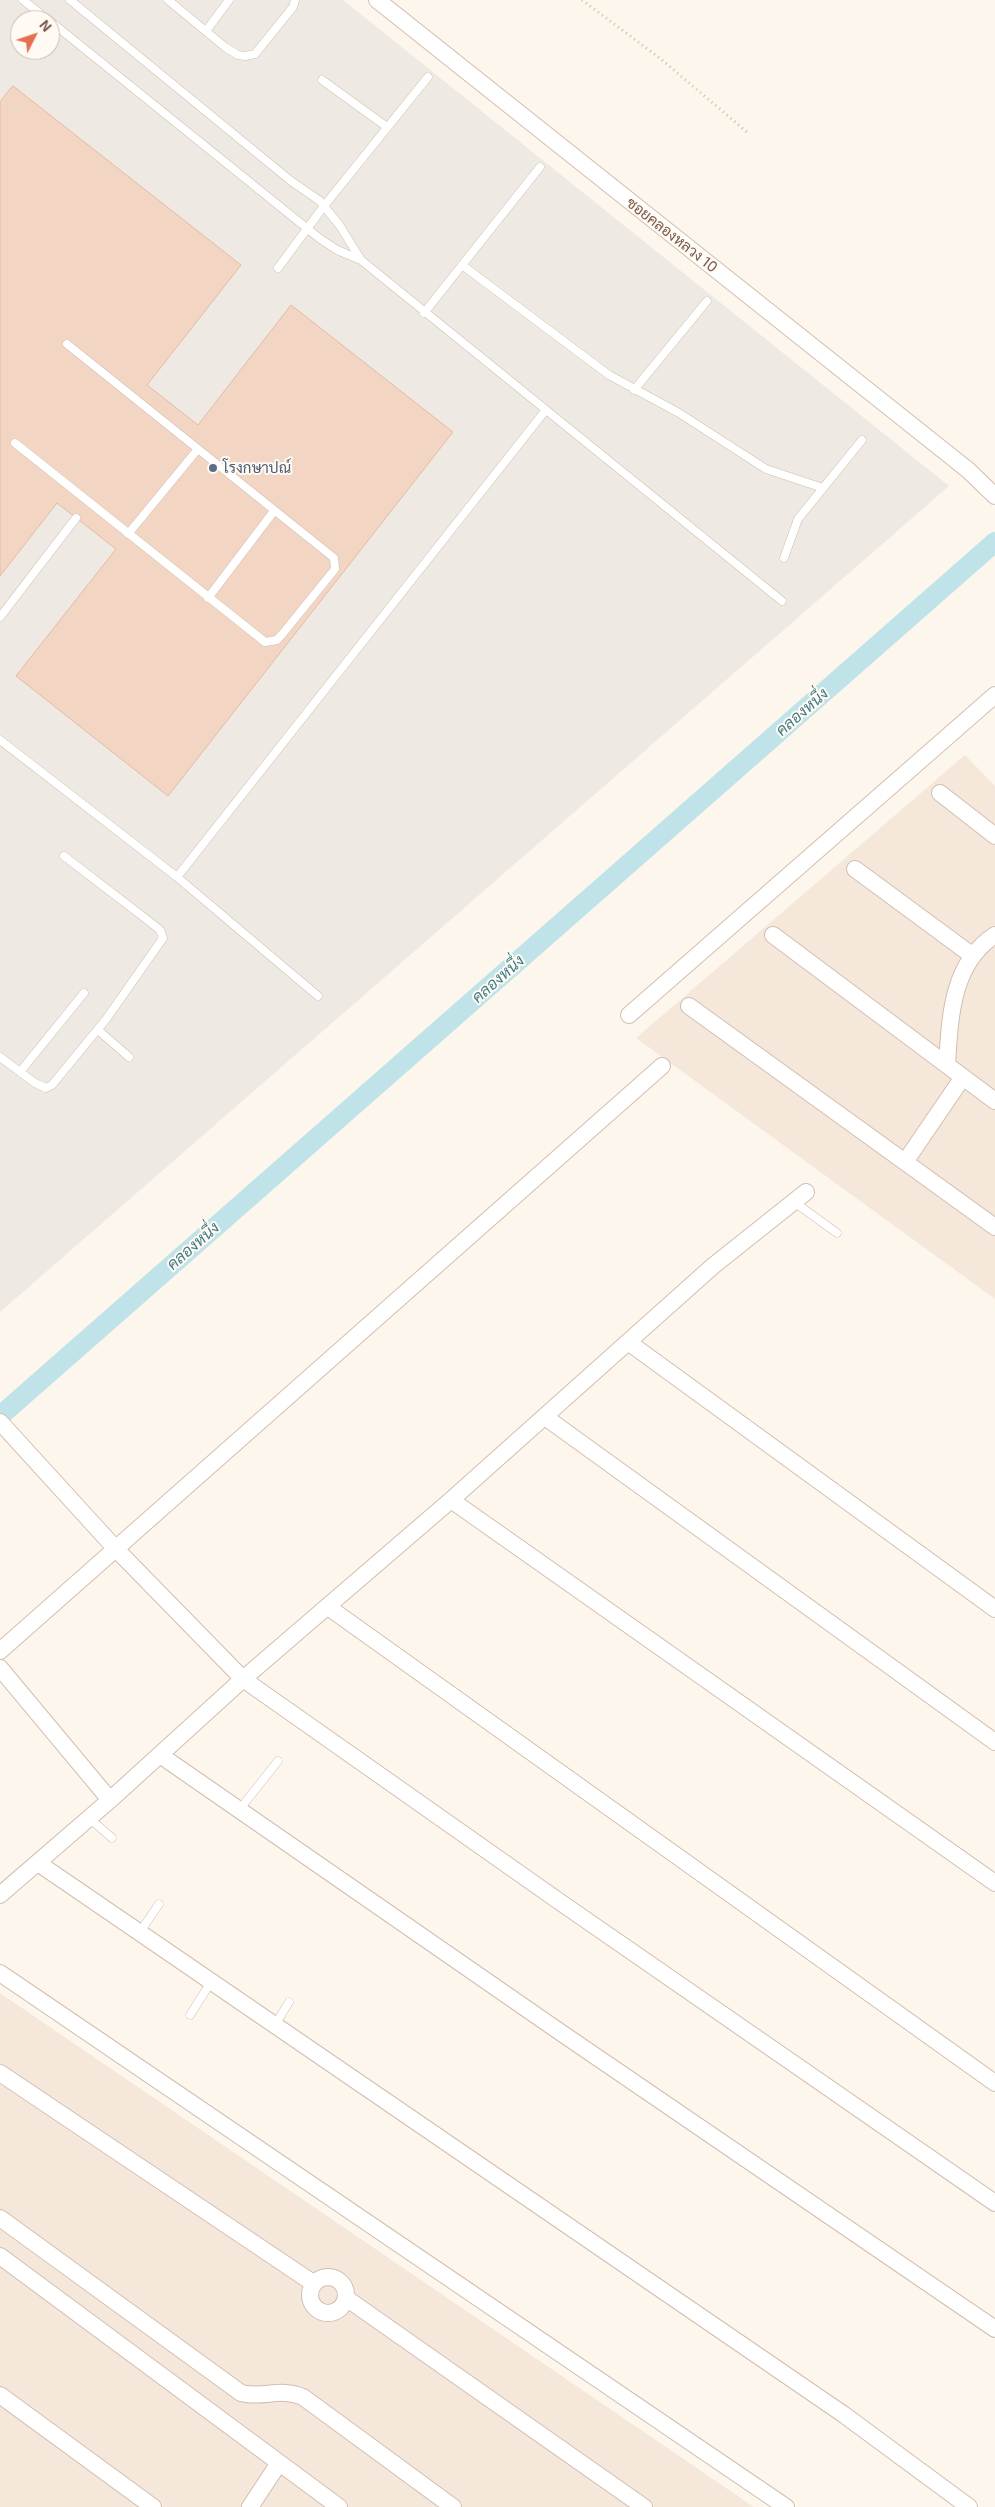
<!DOCTYPE html>
<html>
<head>
<meta charset="utf-8">
<style>
  body { margin:0 }
  #map { position:relative; width:995px; height:2507px; overflow:hidden; background:#fdf6ec; font-family:"Exo 2",sans-serif }
  canvas { display:block }
  .north { position:absolute; left:10px; top:10px; width:50px; height:50px; box-sizing:border-box; background:#fffaf3; border:1px solid #cabbb1; border-radius:50%; rotate:49deg; font-size:14px; font-weight:700; line-height:20px; text-align:center; color:#7a5c4d }
  .north::after { content:''; display:block; margin:auto; width:18px; height:22px; background:#e76f51; clip-path:polygon(50% 0,100% 100%,50% 72%,0 100%) }
</style>
</head>
<body>
<div id="map">
<canvas width="995" height="2507"></canvas>
<div class="north">N</div>
</div>
<script>
const c = document.querySelector('canvas').getContext('2d');
c.lineJoin = 'round';
function paint(path, color) { c.fillStyle = color; c.fill(path, 'evenodd'); }
function trace(path, color, width, dash) { c.strokeStyle = color; c.lineWidth = width; c.lineCap = dash ? 'butt' : 'round'; c.setLineDash(dash || []); c.stroke(path); }
function label(font, color, halo, rows, align = 'center') {
  c.font = font + ' "Exo 2",Sarabun,sans-serif'; c.lineWidth = 4; c.setLineDash([]); c.textBaseline = 'middle'; c.strokeStyle = halo; c.fillStyle = color; for (const [text, x, y, turn = 0] of rows) {
    c.save(); c.translate(x, y); c.rotate((+turn || 0) * Math.PI / 180); c.textAlign = isNaN(turn) ? turn : align; if (halo) c.strokeText(text, 0, 0); c.fillText(text, 0, 0); c.restore();
  }
}
const residential = new Path2D(`
  M965 755 995 786V1299L636 1038Z
  M0 1993 754 2507H0Z`);
const industrial = new Path2D(`
  M0 0H343L949 486 0 1312ZM20 20H50V50H20Z`);
const canal = new Path2D(`
  M0 1416 995 542`);
const building = new Path2D(`
  M13 86 241 265 147 385 198 425 291 305 453 432 168 796 16 676 116 549 57 503 0 576V102Z`);
const path = new Path2D(`
  M582 0 661 59 748 133`);
const service = new Path2D(`
  M23 0 48 20
  M70 0 291 181 320 201 340 226 361 260
  M168 0 225 47 238 55 245 56 255 54 293 7 295 0
  M50 21 319 238 337 250 361 260 782 601
  M206 31 229 0
  M322 80 387 127
  M462 265 609 375 679 413 766 469 823 488
  M278 268 324 206 428 77
  M424 313 540 167
  M634 390 707 301
  M15 443 265 642 277 640 284 632 335 569 334 558 67 344
  M128 534 198 449
  M784 558 798 519 862 440
  M208 598 274 511
  M0 617 76 518
  M0 740 177 877 318 996
  M177 877 545 411
  M98 1030 129 1057
  M0 1057 35 1083 46 1088 52 1085 107 1018 163 938 160 930 150 922 64 856
  M20 1072 84 993
  M794 1202 837 1233
  M239 1810 278 1761
  M89 1818 112 1838
  M140 1932 159 1904
  M190 2015 211 1982
  M275 2025 289 2002`);
const minor = new Path2D(`
  M377 0 968 470 995 496
  M940 793 995 836
  M855 869 973 956
  M773 935 995 1101
  M689 1006 995 1227
  M629 1015 995 695
  M947 1065C950 1018 951 964 995 935
  M905 1162 963 1077
  M628 1342 995 1609
  M545 1417 995 1742
  M0 1422 115 1548 243 1679 560 1902 995 2203
  M451 1500 995 1883
  M328 1607 995 2083
  M0 1651 662 1066
  M0 1668 110 1800
  M160 1755 560 2032 995 2329
  M38 1863 843 2414 969 2507
  M0 1895 110 1800 243 1679 451 1500 713 1266 806 1192
  M0 1973 786 2507
  M0 2073 313 2283
  M0 2218 241 2393C264 2399 280 2387 303 2397L453 2507
  M0 2256 339 2507
  M310 2295a18 18 0 1 1 36 0a18 18 0 1 1-36 0Z
  M346 2298 644 2507
  M0 2395 153 2507
  M250 2507 279 2463`);
const markers = [
  [213,468,5,"#5c6f8a"]
];
const streetNames = [
  ["ซอยคลองหลวง 10",672,235,38]
];
const serviceNames = [
  ["โรงกษาปณ์",223,468]
];
const waterNames = [
  ["คลองหนึ่ง",802,712,-41],
  ["คลองหนึ่ง",498,979,-41],
  ["คลองหนึ่ง",193,1246,-41]
];
paint(residential, '#f5e8da');
paint(industrial, '#efe9e4');
trace(canal, '#bfe3e8', 20);
paint(building, '#f3d5c3');
trace(building, '#e6bba3', 1);
trace(service, '#d1beb0', 9);
trace(minor, '#d1beb0', 18);
trace(path, '#d9b8a5', 3, [1, 4]);
trace(service, '#fff', 8);
trace(minor, '#fff', 16);
for (const [x, y, r, color] of markers) { const dot = new Path2D(); dot.arc(x, y, r, 0, 2 * Math.PI); c.fillStyle = color; c.fill(dot); trace(dot, '#fffaf3', 2); }
label('15px', '#7a5c4d', '#fffaf3', streetNames);
label('15px', '#4e5e75', '#fffaf3', serviceNames, 'left');
label('italic 16px', '#437c86', '#fffaf3', waterNames);
</script>
</body>
</html>
